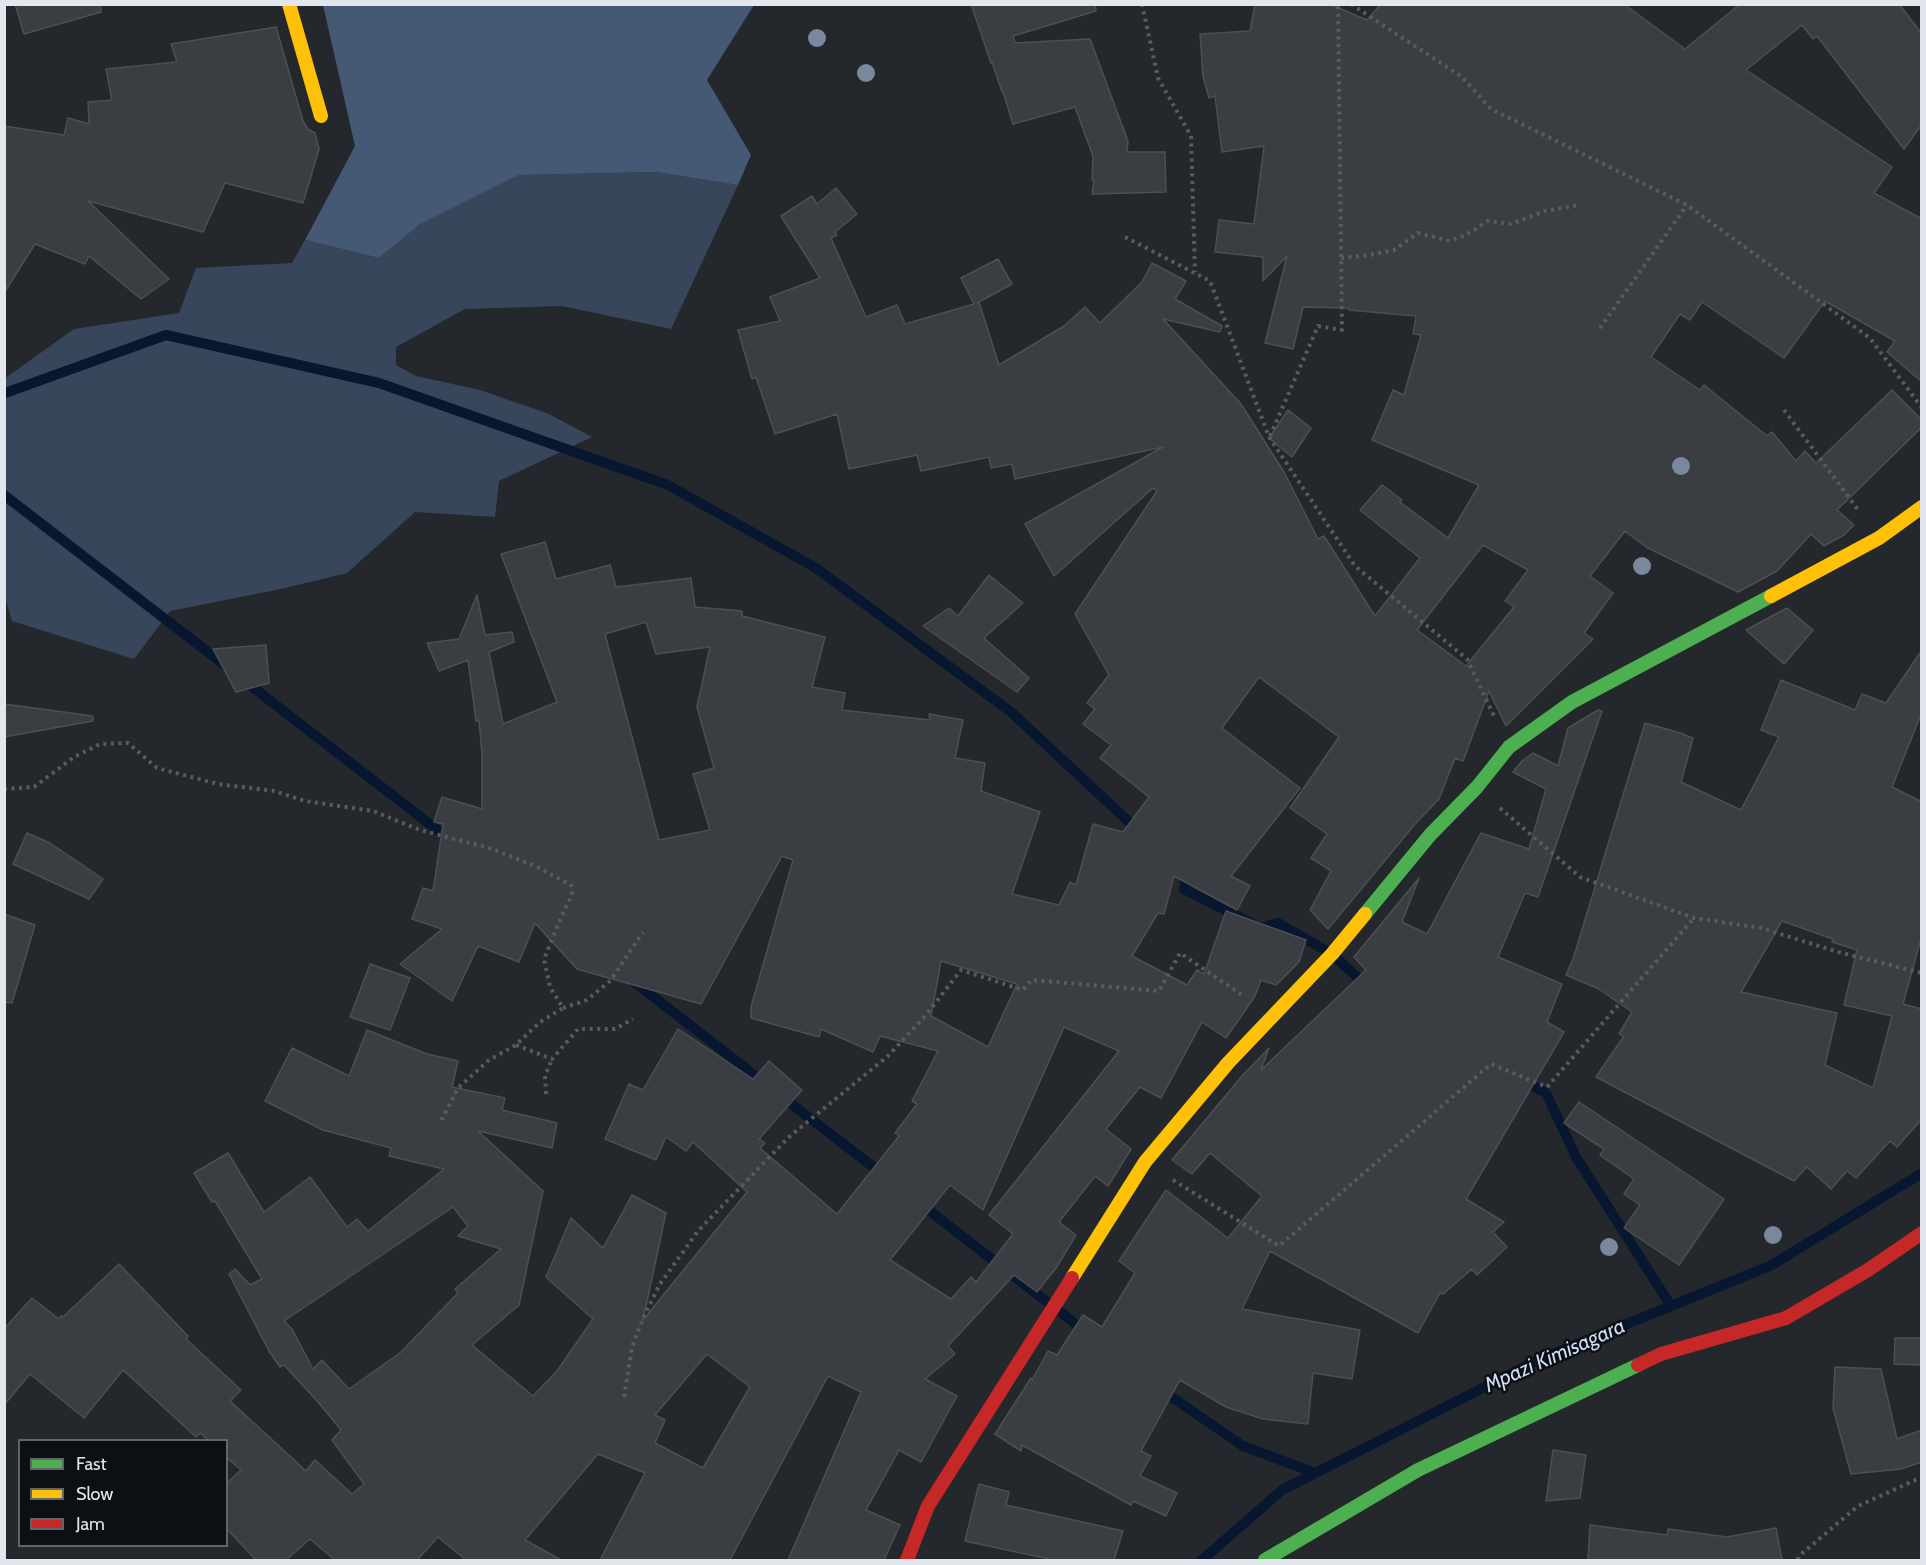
<!DOCTYPE html>
<html>
<head>
<meta charset="utf-8">
<style>
  body { margin:0 }
  #map { position:relative; width:1926px; height:1565px; overflow:hidden; background:#24282c; font-family:Cabin,sans-serif }
  canvas { display:block }
  .frame { position:absolute; inset:0; border:6px solid #e2e7ed; pointer-events:none }
  .legend { position:absolute; left:18px; top:1439px; width:210px; height:108px; box-sizing:border-box; background:#0c0f14; border:2px solid #62656b; margin:0; padding:8px 10px; list-style:none; font-size:18px; color:#e2e7ed }
  .legend li { display:flex; align-items:center; gap:12px; height:30px }
  .legend b { width:30px; border:2px solid #62656b }
</style>
</head>
<body>
<div id="map">
<canvas width="1926" height="1565"></canvas>
<div class="frame"></div>
<ul class="legend">
<li><b style="height:8px;background:#4caf50"></b>Fast</li>
<li><b style="height:8px;background:#ffc107"></b>Slow</li>
<li><b style="height:8px;background:#c62828"></b>Jam</li>
</ul>
</div>
<script>
const c = document.querySelector('canvas').getContext('2d');
c.lineJoin = 'round';
function paint(path, color) { c.fillStyle = color; c.fill(path, 'evenodd'); }
function trace(path, color, width, dash) { c.strokeStyle = color; c.lineWidth = width; c.lineCap = dash ? 'butt' : 'round'; c.setLineDash(dash || []); c.stroke(path); }
function label(font, color, halo, rows, align = 'center') {
  c.font = font + ' Cabin,sans-serif'; c.lineWidth = 5; c.setLineDash([]); c.textBaseline = 'middle'; c.strokeStyle = halo; c.fillStyle = color; for (const [text, x, y, turn = 0] of rows) {
    c.save(); c.translate(x, y); c.rotate((+turn || 0) * Math.PI / 180); c.textAlign = isNaN(turn) ? turn : align; if (halo) c.strokeText(text, 0, 0); c.fillText(text, 0, 0); c.restore();
  }
}
const green = new Path2D(`
  M656 172 738 185 671 329 562 306 465 309 396 347V365L416 376 480 390 549 414 592 437 499 481 495 517 415 512 347 573 281 589 170 611 134 659 12 621 4 593V379L74 329 179 313 196 268 292 263 305 240 379 258 419 224 519 175Z`);
const forest = new Path2D(`
  M323 5H754L707 80 751 155 738 185 656 172 519 175 420 224 379 258 305 240 355 146Z`);
const stream = new Path2D(`
  M5 393 166 335 379 383 668 485 816 568 1011 712 1140 832
  M4 495 230 669
  M242 679 453 842
  M1188 869 1184 889 1261 928 1278 923 1332 954 1368 987
  M629 978 766 1084
  M1522 1080 1546 1093 1576 1157 1671 1306
  M781 1096 885 1176
  M918 1202 1086 1332
  M1160 1389 1243 1446 1315 1473
  M1202 1560 1282 1490 1538 1360 1772 1265 1922 1173`);
const building = new Path2D(`
  M15 4H100L101 12 24 34Z
  M971 4H1095L1096 11 1013 36 1015 43 1090 39 1128 141 1127 152H1165L1166 192 1092 194 1094 180H1092L1093 156 1075 107 1013 124 1003 92H1002L992 62 991 63Z
  M1255 4H1329L1367 20 1381 4H1624L1685 49 1740 4H1899L1922 34V124L1904 149 1817 36 1813 39 1802 25 1746 70 1892 167 1874 193 1922 219V382L1887 352 1895 341 1825 301 1784 358 1702 302 1690 320 1680 314 1651 357 1700 390 1704 385 1767 436 1772 432 1796 461 1805 451 1816 463 1892 390 1922 420V427L1837 510 1854 525 1844 535 1824 546 1811 534 1777 571 1738 592 1646 547 1625 531 1590 576 1613 593 1584 633 1593 639 1506 726 1489 691 1463 761 1455 758 1439 799 1416 823 1328 929 1310 910 1331 871 1311 858 1327 834 1290 808 1339 737 1259 677 1222 728 1300 788 1231 876 1250 886 1237 910 1174 876 1164 914 1158 913 1132 956 1187 985 1197 970 1204 974 1226 911 1306 940 1299 962 1276 985 1261 980 1255 996 1226 1038 1202 1022 1161 1098 1140 1087 1106 1129 1131 1149 1108 1186 1095 1176 1059 1222 1076 1235 1056 1268 1037 1292 1014 1275 948 1346 955 1354 925 1379 957 1396 921 1462 899 1450 866 1510 900 1525 884 1560H788L861 1392 828 1376 730 1560H600L645 1473 598 1454 525 1540 561 1560H466L438 1537 417 1560H335L310 1539 286 1560H256L226 1528V1484L241 1470 226 1457V1440H208L200 1433 196 1437 123 1370 84 1418 30 1374 4 1405V1329L32 1298 59 1319 61 1316 63 1317 119 1264 188 1336 186 1339 241 1390 230 1401 306 1471 315 1460 352 1494 364 1484 332 1440 341 1430 318 1402 284 1365 280 1367 269 1351 229 1274 235 1269 250 1285 262 1279 215 1201 212 1202 194 1173 228 1153 264 1212 310 1177 347 1227 357 1219 368 1231 444 1169 389 1156 391 1148 323 1130 265 1101 292 1048 349 1076 367 1030 427 1054 458 1061 452 1087 505 1098 502 1110 557 1123 552 1148 478 1131 543 1191 519 1305 472 1345 533 1396 557 1371 593 1319 546 1277 571 1218 603 1248 632 1195 666 1213 643 1320 747 1192 693 1142 686 1151 666 1137 656 1160 605 1139 629 1084 643 1090 678 1029 753 1079 769 1061 802 1090 759 1139 765 1143 760 1148 837 1214 899 1136 895 1133 917 1104 912 1101 938 1051 880 1036 873 1052 821 1029 819 1037 751 1018V1007L793 860 782 856 701 1004 577 969 535 923 519 962 478 946 452 1001 400 964 442 929 412 919 423 888 433 891 443 824 434 822 442 797 482 809V754L479 720 476 721 468 660 439 671 427 643 459 639 477 595 485 635 512 632 514 642 489 652 503 724 557 702 501 554 545 542 556 579 610 565 616 587 691 578 695 607 742 611V616L825 637 812 687 845 693 842 710 930 720 929 714 963 720 955 758 985 763 981 791 1040 812 1012 894 1059 905 1070 882 1076 885 1093 824 1123 832 1149 797 1100 758 1111 745 1083 724 1095 709 1087 703 1109 675 1075 614 1157 491 1153 488 1054 576 1025 524 1163 447 1015 479 1012 464 991 468 989 457 921 471 917 455 849 469 837 414 775 434 756 377 752 379 738 330 780 321 770 297 820 278 781 216 812 196 817 204 836 188 857 214 835 232 837 235 831 238 866 317 897 305 905 324 974 304 961 278 998 259 1012 284 977 303 979 302 999 365 1064 326 1085 307 1100 323 1142 282 1152 263 1186 281 1175 299 1222 326 1220 332 1163 319 1241 404 1284 472 1318 539 1324 536 1375 616 1420 558 1360 510 1382 485 1402 500 1400 502 1448 538 1479 485 1372 440 1393 390 1404 395 1421 335 1413 334 1416 316 1349 310V308L1303 307 1293 349 1265 343 1287 256 1263 281V257L1215 252 1219 220 1254 224 1264 146 1222 152 1215 96 1209 98 1203 76 1200 34 1250 31ZM1483 545 1528 570 1505 601 1514 607 1466 666 1417 630ZM646 622 656 654 710 647 697 707 714 768 693 774 710 830 659 840 605 634ZM941 961 1017 984 988 1047 931 1016ZM1064 1027 1119 1051 989 1215 1013 1234 976 1282 971 1277 951 1299 890 1260 950 1185 983 1210ZM453 1207 468 1226 458 1236 501 1249 455 1289 458 1293 400 1353 349 1389 322 1360 313 1369 292 1329 284 1321ZM707 1354 750 1387 703 1468 655 1443 665 1420 655 1415Z
  M276 27 303 121 308 129 315 133 319 149 303 203 225 183 203 232 88 201 169 279 141 299 89 256 85 264 35 244 4 293V126L64 135 68 118 89 124 88 102 112 100 106 69 177 62 171 44Z
  M1288 410 1311 428 1292 457 1269 438Z
  M989 575 1023 603 984 638 1029 678 1017 692 923 626 949 608 958 616Z
  M1787 608 1813 630 1784 664 1746 630Z
  M266 645 269 683 236 692 213 649Z
  M1922 650V712L1892 787 1922 802V935L1903 1004 1922 1009V1119L1897 1147 1890 1141 1856 1178 1847 1171 1831 1189 1807 1167 1794 1181 1596 1077 1624 1036 1619 1034 1632 1012 1599 989 1566 975 1574 956 1645 723 1684 734V735L1693 738 1681 782 1741 810 1779 737 1761 730 1781 680 1855 710 1862 694 1886 703ZM1782 921 1833 939 1832 942 1857 950 1844 1005 1892 1016 1873 1088 1825 1065 1837 1013 1741 992Z
  M4 704 93 716V721L4 737Z
  M1598 710 1602 711 1538 897 1525 893 1498 957 1562 984 1547 1022 1564 1032 1466 1199 1504 1222 1493 1232 1507 1247 1477 1275 1472 1269 1443 1294 1440 1293 1418 1333 1270 1251 1242 1309 1360 1330 1352 1379 1313 1373 1308 1424 1263 1419 1226 1407 1180 1380 1141 1451 1151 1456 1140 1476 1177 1493 1166 1516 1133 1501 1131 1505 1022 1445 1021 1451 995 1434 1031 1378 1032 1380 1048 1351 1057 1355 1083 1315 1102 1327 1135 1273 1119 1261 1166 1190 1228 1238 1262 1196 1210 1153 1192 1174 1172 1160 1242 1076 1269 1048 1261 1070 1366 970 1354 957 1419 878 1402 922 1427 934 1481 833 1529 849 1546 789 1513 772 1522 761 1533 753 1558 766 1568 728Z
  M27 833 50 843 103 879 89 899 13 864Z
  M4 914 35 925 12 1003 4 1002Z
  M370 964 410 978 390 1030 350 1017Z
  M1579 1102 1724 1199 1679 1265 1624 1228 1640 1205 1624 1194 1634 1179 1600 1155 1604 1149 1564 1123Z
  M1895 1338H1922V1365L1894 1364Z
  M1835 1367 1881 1369 1897 1439 1922 1430V1462L1901 1469 1851 1474 1833 1408Z
  M1553 1450 1586 1455 1580 1498 1546 1501Z
  M979 1484 1009 1492 1006 1505 1123 1531 1114 1560H1054L965 1541Z
  M1590 1525 1667 1535 1668 1529 1727 1537 1776 1528 1782 1560H1588Z`);
const path = new Path2D(`
  M1142 4 1158 78 1191 136 1195 272
  M1351 4 1462 77 1491 109 1687 205 1870 338 1922 408
  M1125 237 1210 281 1269 437 1355 566 1467 659 1494 716
  M1341 258 1370 255 1394 250 1418 233 1450 241 1466 235 1488 221 1511 224 1545 211 1580 205
  M1600 328 1687 205
  M1784 410 1859 511
  M1270 436 1318 326 1342 330 1338 4
  M4 789 34 787 74 757 100 744 128 743 157 768 218 784 274 791 305 801 373 811 420 830 489 848 533 865 571 885 572 895 562 915 544 959 550 987 563 1008 540 1022 516 1045 489 1060 458 1088 440 1123
  M1500 808 1580 877 1694 918 1761 928 1838 952 1922 973
  M563 1008 587 1000 611 980 643 932
  M516 1045 552 1059 578 1029H615L633 1019
  M546 1094 545 1076 552 1059
  M1173 1180 1279 1246 1491 1064 1547 1087 1694 918
  M624 1397 632 1347 644 1316 660 1284 698 1231 789 1137 888 1056 926 1015 961 970 1023 990 1031 980 1159 991 1180 953 1245 997
  M1798 1560 1799 1556 1858 1506 1922 1477`);
const fast = new Path2D(`
  M1365 914 1430 835 1477 787 1509 747 1572 702 1771 596
  M1265 1560 1418 1470 1638 1365`);
const slow = new Path2D(`
  M289 4 321 116
  M1771 596 1879 538 1922 507
  M1072 1278 1145 1162 1228 1063 1332 954 1365 914`);
const jam = new Path2D(`
  M1638 1365 1661 1354 1786 1318 1868 1270 1922 1233
  M907 1560 928 1506 1072 1278`);
const trees = [
  [817,38],
  [866,73],
  [1681,466],
  [1642,566],
  [1773,1235],
  [1609,1247]
];
const waterNames = [
  ["Mpazi Kimisagara",1555,1356,-24]
];
paint(green, '#38465c');
paint(forest, '#455874');
trace(stream, '#07172f', 10);
paint(building, '#3a3d41');
trace(building, '#4c4f53', 1.5);
trace(path, '#5a5b5c', 4, [3, 4.5]);
trace(fast, '#4caf50', 14);
trace(slow, '#ffc107', 14);
trace(jam, '#c62828', 14);
c.fillStyle = '#79889c';
for (const [x, y] of trees) { c.beginPath(); c.arc(x, y, 9, 0, 2 * Math.PI); c.fill(); }
label('italic 21px', '#ceddf3', '#0c0f14', waterNames);
</script>
</body>
</html>
